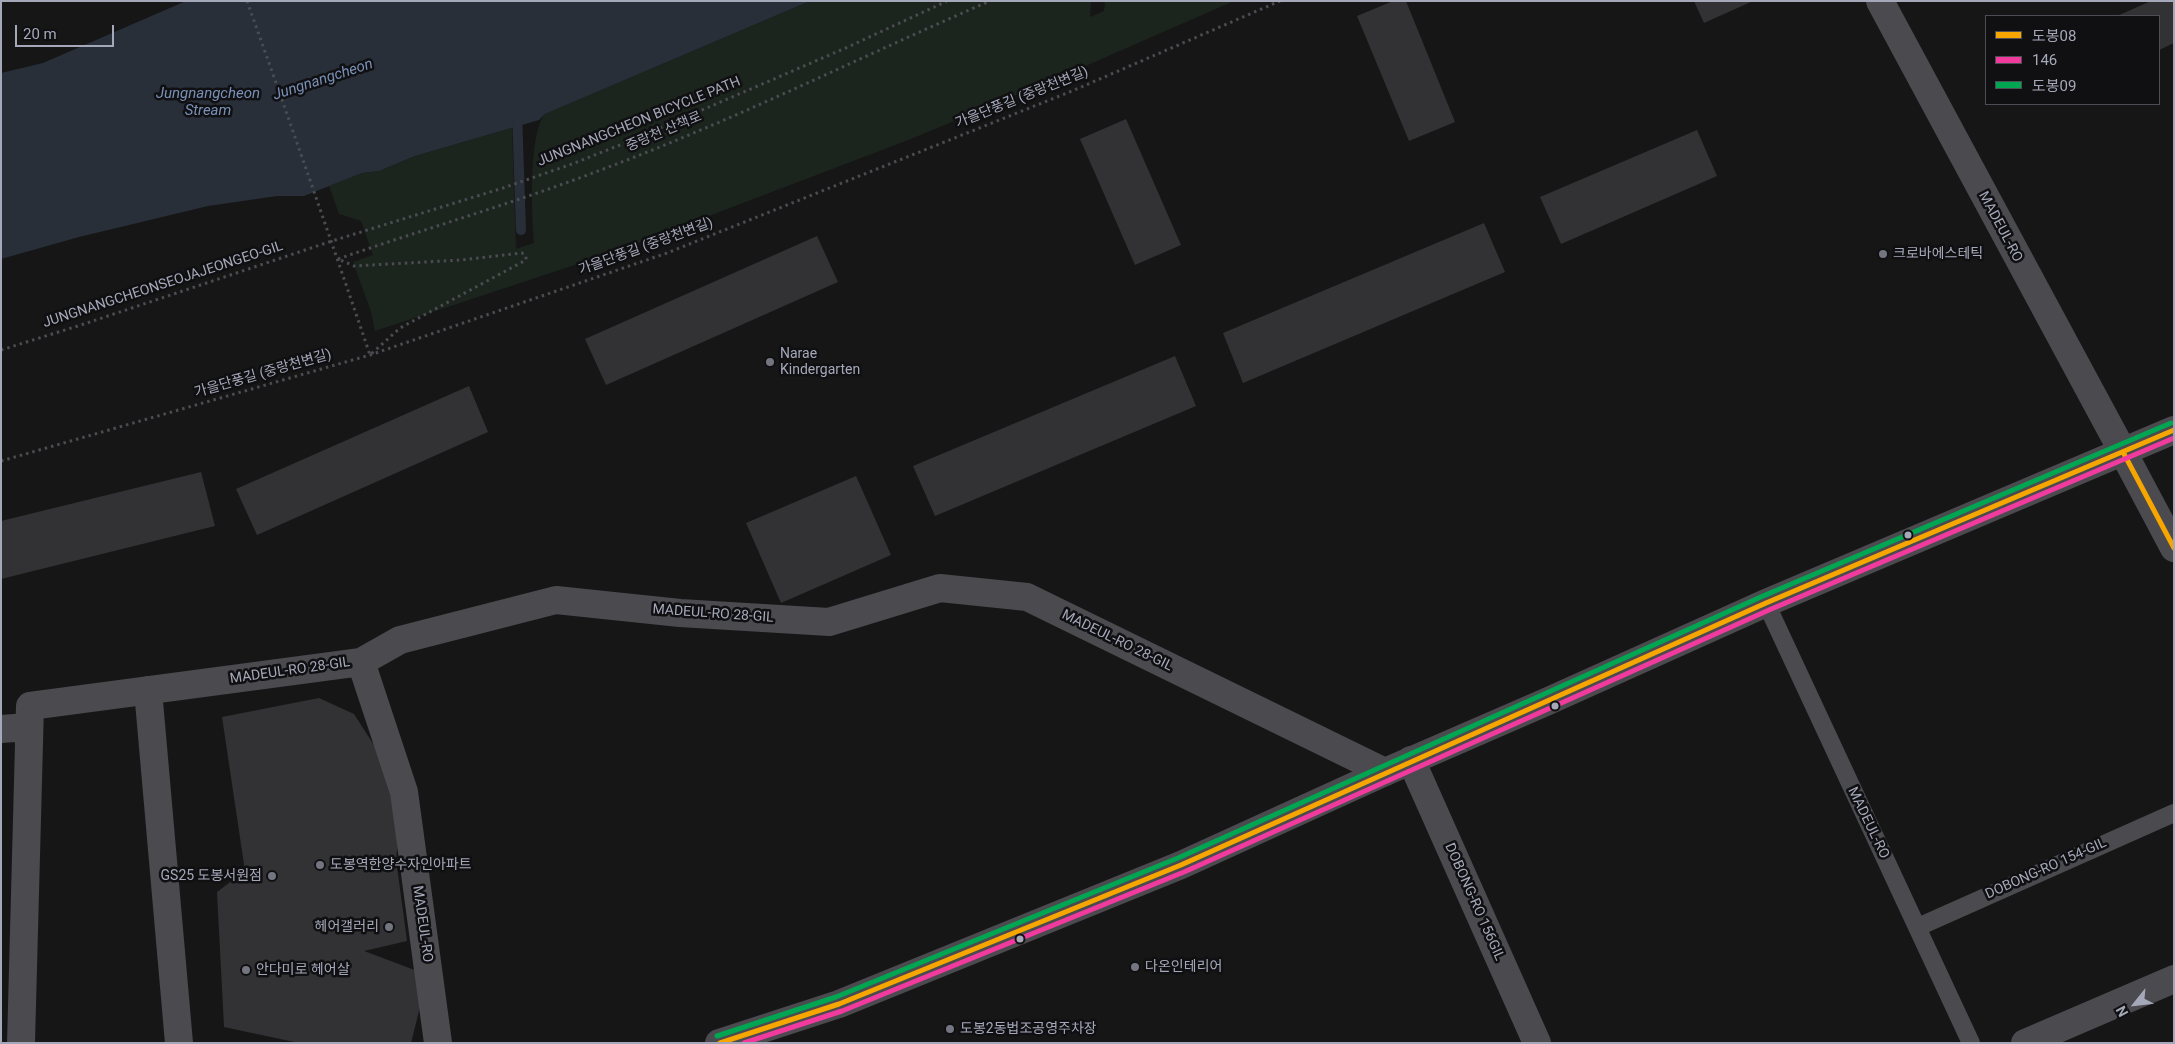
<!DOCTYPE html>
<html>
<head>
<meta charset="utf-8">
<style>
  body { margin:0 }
  #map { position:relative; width:2175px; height:1044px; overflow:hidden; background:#161616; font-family:Roboto,"Noto Sans KR",sans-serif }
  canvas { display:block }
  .frame { position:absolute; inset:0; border:2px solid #a5a8b9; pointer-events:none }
  .legend { position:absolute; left:1985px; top:15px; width:175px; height:90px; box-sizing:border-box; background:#101012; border:1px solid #4c4d55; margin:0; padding:6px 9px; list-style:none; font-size:15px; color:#a5a8b9 }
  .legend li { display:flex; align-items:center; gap:10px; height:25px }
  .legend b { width:25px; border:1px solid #4c4d55 }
  .north { position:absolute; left:2110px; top:979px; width:50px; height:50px; -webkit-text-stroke:4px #101012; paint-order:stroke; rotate:241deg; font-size:14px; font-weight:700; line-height:20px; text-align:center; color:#a5a8b9 }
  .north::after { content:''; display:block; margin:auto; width:18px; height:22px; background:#a5a8b9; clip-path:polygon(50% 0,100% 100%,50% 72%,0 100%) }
  .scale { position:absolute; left:15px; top:25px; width:99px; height:22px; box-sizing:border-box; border:2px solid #a5a8b9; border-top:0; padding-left:6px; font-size:15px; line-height:18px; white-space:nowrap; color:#a5a8b9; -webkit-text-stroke:4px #101012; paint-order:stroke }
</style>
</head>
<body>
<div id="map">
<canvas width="2175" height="1044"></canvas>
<div class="frame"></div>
<ul class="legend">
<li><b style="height:6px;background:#f7a600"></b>도봉08</li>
<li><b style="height:6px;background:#f13a9d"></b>146</li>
<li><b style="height:6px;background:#00a651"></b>도봉09</li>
</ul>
<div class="north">N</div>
<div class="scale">20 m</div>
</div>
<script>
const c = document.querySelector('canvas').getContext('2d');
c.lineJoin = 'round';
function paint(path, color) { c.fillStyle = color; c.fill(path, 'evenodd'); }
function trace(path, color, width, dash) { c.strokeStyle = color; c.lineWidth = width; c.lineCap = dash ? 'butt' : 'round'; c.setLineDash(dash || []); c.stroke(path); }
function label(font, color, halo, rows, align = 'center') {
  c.font = font + ' Roboto,"Noto Sans KR",sans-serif'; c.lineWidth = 5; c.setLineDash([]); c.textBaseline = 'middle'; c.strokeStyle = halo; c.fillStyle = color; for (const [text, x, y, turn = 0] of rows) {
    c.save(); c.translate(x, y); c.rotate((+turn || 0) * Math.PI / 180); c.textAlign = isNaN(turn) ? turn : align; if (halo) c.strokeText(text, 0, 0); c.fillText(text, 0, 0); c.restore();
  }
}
const green = new Path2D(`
  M810 1H1091L1090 17 1104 11 1105 1H1234L1081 68 911 139 617 251 375 331 371 312 353 262 373 255 361 221 339 214 329 186 362 173 379 171 415 156 512 128 516 249 534 243C532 215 528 134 545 114Z`);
const water = new Path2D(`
  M186 1H810L545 114 539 120 415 156 379 171 362 173 304 196H277L208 206 79 237 1 259V73L43 63Z`);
const stream = new Path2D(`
  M517 113 521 230`);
const building = new Path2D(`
  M1393 1H1406L1455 122 1409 141 1357 16Z
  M1694 1H1753L1704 23Z
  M2151 1H2174V43L2159 50V16H2117Z
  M1126 119 1181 245 1135 265 1080 139Z
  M1697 130 1717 176 1561 244 1540 197Z
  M1484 223 1505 272 1243 383 1223 333Z
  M817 236 838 282 606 385 585 339Z
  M1175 356 1196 406 935 516 913 466Z
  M469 386 488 432 257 535 236 489Z
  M201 472 215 526 1 579V521Z
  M856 476 891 555 781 603 746 523Z
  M319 698 354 714 404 792 396 859 407 941 364 951 428 975 411 1043H299L224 1027 217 892 245 871 222 717Z`);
const path = new Path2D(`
  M247 1C289 119 330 237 370 355L400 328 526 260V256L522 253 461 260 354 266 338 259
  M338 259C427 228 518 202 606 168 737 119 862 56 990 1
  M1 350 81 325 332 241 503 188 572 164 635 139 848 47 947 1
  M1 461 370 355 667 253 1072 91 1280 1`);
const service = new Path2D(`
  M1766 603 1971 1043
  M1918 927 2174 813`);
const minor = new Path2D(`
  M1880 1 2123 452
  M361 662 404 792 438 1043
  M148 690 179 1043
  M1 729 28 727
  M1411 760 1537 1043
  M21 1043 30 706 361 662 400 640 556 600 680 613 829 622 940 588 1027 597 1385 772
  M2025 1043 2174 979`);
const tertiary = new Path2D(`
  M2123 452 2174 548
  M719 1043 839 1004 1181 865 1385 772 1546 702 1766 603 2174 430`);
const bus1 = new Path2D(`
  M2123 452 2174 548
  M720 1043 839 1004 1181 865 1766 603 2174 430`);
const bus2 = new Path2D(`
  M744 1043 842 1011 1184 872 1769 610 2174 438`);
const bus3 = new Path2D(`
  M717 1036 836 997 1178 858 1763 596 2171 423`);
const markers = [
  [1883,254,5,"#737580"],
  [770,362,5,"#737580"],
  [1908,535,4.5,"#a5a8b9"],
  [1555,706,4.5,"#a5a8b9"],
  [320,865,5,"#737580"],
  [272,876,5,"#737580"],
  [389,927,5,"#737580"],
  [1020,939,4.5,"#a5a8b9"],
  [1135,967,5,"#737580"],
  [246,970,5,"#737580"],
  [950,1029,5,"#737580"]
];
const streetNames = [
  ["가을단풍길 (중랑천변길)",1022,98,-22],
  ["JUNGNANGCHEON BICYCLE PATH",639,122,-22],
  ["중랑천 산책로",664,132,-23],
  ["MADEUL-RO",2000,227,62],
  ["가을단풍길 (중랑천변길)",646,247,-20],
  ["JUNGNANGCHEONSEOJAJEONGEO-GIL",163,285,-18],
  ["가을단풍길 (중랑천변길)",263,374,-16],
  ["MADEUL-RO 28-GIL",713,614,4],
  ["MADEUL-RO 28-GIL",1117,641,26],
  ["MADEUL-RO 28-GIL",290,671,-8],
  ["MADEUL-RO",1868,823,64],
  ["DOBONG-RO 154-GIL",2046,869,-24],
  ["DOBONG-RO 156GIL",1474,902,66],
  ["MADEUL-RO",422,924,82]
];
const poiNames = [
  ["크로바에스테틱",1893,254],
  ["Narae",780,354],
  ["Kindergarten",780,370],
  ["도봉역한양수자인아파트",330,865],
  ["GS25 도봉서원점",262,876,"right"],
  ["헤어갤러리",379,927,"right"],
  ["다온인테리어",1145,967],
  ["안다미로 헤어살",256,970],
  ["도봉2동법조공영주차장",960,1029]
];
const waterNames = [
  ["Jungnangcheon",323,80,-18],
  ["Jungnangcheon",208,94],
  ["Stream",208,111]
];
paint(green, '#1c241e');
paint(water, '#282f39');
trace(stream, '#282f39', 10);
paint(building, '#323234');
trace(path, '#4b4c51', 3, [2.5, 4]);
trace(service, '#4a4a4f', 18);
trace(minor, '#4a4a4f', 28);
trace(tertiary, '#4a4a4f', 28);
trace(bus1, '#f7a600', 5);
trace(bus2, '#f13a9d', 5);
trace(bus3, '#00a651', 5);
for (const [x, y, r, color] of markers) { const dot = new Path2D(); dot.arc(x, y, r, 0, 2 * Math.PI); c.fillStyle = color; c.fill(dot); trace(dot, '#101012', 2); }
label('14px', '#a5a8b9', '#101012', streetNames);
label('14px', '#a5a8b9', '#101012', poiNames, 'left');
label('italic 15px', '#7990b7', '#101012', waterNames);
</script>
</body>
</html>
